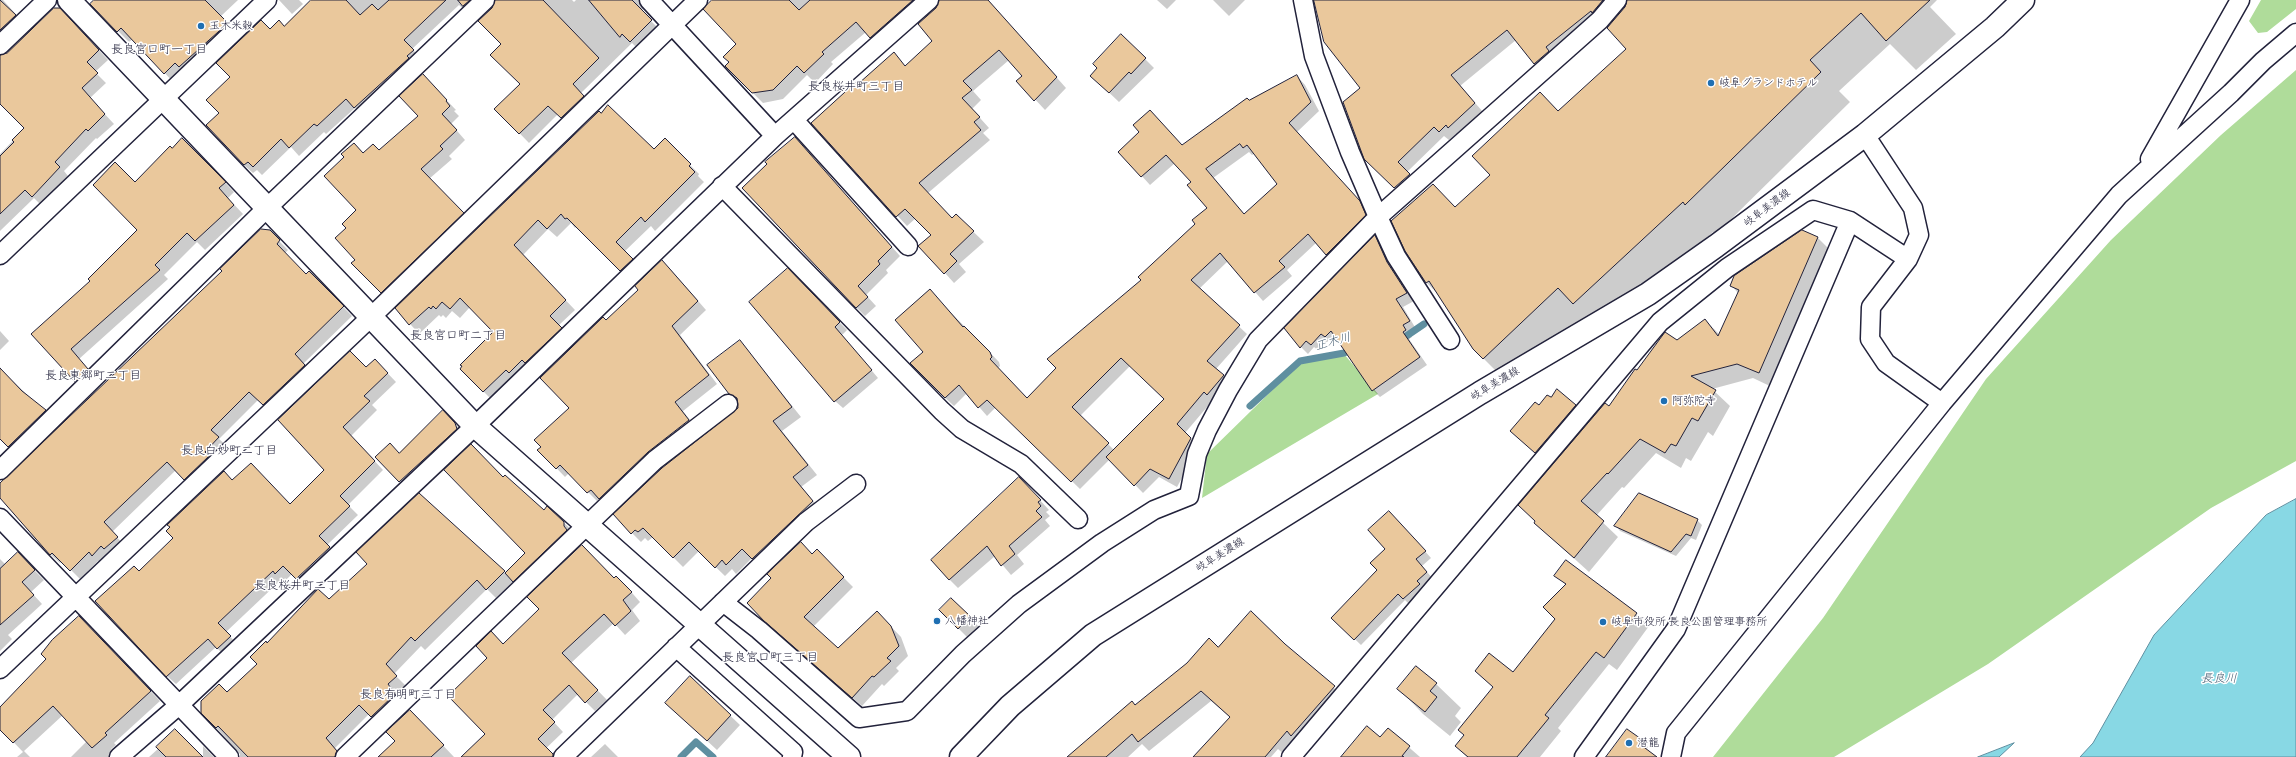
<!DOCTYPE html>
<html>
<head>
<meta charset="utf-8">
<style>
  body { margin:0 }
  canvas { display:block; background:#fff }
</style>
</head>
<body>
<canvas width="2296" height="757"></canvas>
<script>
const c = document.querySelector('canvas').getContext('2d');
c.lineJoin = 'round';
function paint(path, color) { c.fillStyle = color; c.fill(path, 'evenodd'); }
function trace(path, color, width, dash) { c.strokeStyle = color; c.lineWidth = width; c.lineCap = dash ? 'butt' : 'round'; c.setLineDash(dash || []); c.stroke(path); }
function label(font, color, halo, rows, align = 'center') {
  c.font = font + ' "Patrick Hand","Klee One",sans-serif'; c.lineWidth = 3; c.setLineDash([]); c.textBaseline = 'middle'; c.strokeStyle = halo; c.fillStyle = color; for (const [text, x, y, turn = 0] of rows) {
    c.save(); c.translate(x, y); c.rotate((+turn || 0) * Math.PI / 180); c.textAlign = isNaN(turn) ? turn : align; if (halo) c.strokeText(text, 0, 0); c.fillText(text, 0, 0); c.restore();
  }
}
const green = new Path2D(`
  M2261 0H2296V9L2267 32 2258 33 2249 21Z
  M2296 70V461L2211 508 1988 664 1834 757H1713L1823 618 1986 379 2111 240 2221 135Z
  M1344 354 1378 394 1202 498 1207 454 1300 363Z`);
const water = new Path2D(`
  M2296 499V757H2080L2093 743 2154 635 2266 515Z
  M2014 743 1999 757H1978Z`);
const shadow = new Path2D(`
  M0 0H3L25 24 0 49Z
  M99 0H238L220 17 238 34 175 84 133 39 129 42 99 12Z
  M279 0H299L303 4 292 14Z
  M312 0H490L471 16 459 5 412 49 422 59 364 116 355 108 326 134 324 132 299 156 291 147 262 175 257 170 253 173 244 165 220 113 232 77 270 31 284 27Z
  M496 0H572L574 2 576 0H652L641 11 660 30 639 50 632 43 581 93 592 105 570 126 558 114 529 143 496 109 521 84 502 44 480 21 496 3Z
  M714 0H936L881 47 866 32 831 62 833 64 815 83 807 75 783 99 763 103 726 66 738 44Z
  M939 0H988L1066 88 1045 110 1018 81 1023 76 1009 60 973 91 981 100 972 109 989 128 983 133 990 140 928 193 952 219 956 215 984 242 959 264 966 272 954 283 945 273 932 235 916 218 907 226 812 123 894 54 905 66 934 41 919 24 940 4Z
  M1157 0H1176L1167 9Z
  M1213 0H1245L1229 16Z
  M1315 0H1621L1545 73 1516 40 1460 86 1484 113 1458 136 1456 134 1449 140 1444 136 1407 172 1419 184 1405 197 1365 158 1362 89Z
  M1633 0H1937L1930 7 1956 34 1916 70 1890 44 1839 91 1850 102 1716 234 1713 232 1604 333 1588 318 1513 388 1474 349 1438 294 1426 282 1455 208 1627 49Z
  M69 18 108 60 95 72 106 83 90 98 114 124 97 139 96 138 64 171 68 176 41 205 34 198 0 231V154L25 128 0 103V56L7 54Z
  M1121 35 1154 68 1119 102 1101 85 1098 68Z
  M1297 76 1305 85 1319 111 1297 132 1368 211 1374 224 1335 263 1316 243 1287 270 1292 276 1263 301 1228 261 1199 289 1247 334 1216 369 1232 384 1213 400 1185 433 1199 447 1177 487 1159 477 1143 493 1110 459 1080 489 996 407 987 416 967 393 954 406 940 393 924 352 930 291 999 362 1000 366 998 368 1027 399 1197 224 1208 208 1192 182 1175 163 1150 185 1120 152 1182 146 1249 101ZM1249 152 1252 155 1255 153 1278 184 1245 215 1213 178ZM1130 366 1165 400 1114 450 1080 416Z
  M432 85 456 110 454 111 459 116 451 124 465 140 449 156 452 159 429 179 472 223 391 302 353 263 357 260 347 228 357 210 345 157 354 144 364 154 379 151 419 116Z
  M599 112 654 151 665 140 699 174 698 176 704 182 655 231 651 226 624 252 641 269 630 280 577 226 575 228 571 223 557 237 548 229 523 255 575 310 558 326 570 338 493 401 461 369 495 333 470 307 460 318 452 311 446 318 443 315 441 317 439 315 419 334 396 308Z
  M804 147 900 256 886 270 888 273 866 295 876 306 865 316 856 307Z
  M192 148 234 192 228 198 243 214 205 250 197 242 164 275 168 279 79 359 97 379 85 390 32 334 91 281 139 230 135 183 172 149Z
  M269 231 288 250 285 253 306 275 309 272 352 316 303 364 313 374 272 413 258 400 219 439 227 446 194 488 176 470 112 532 126 547 102 564 98 561 80 579 62 561 60 563 51 555 0 497V484Z
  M1375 237 1382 244 1394 270 1414 301 1403 307 1416 329 1409 333 1412 337 1409 339 1427 365 1380 397 1373 390 1338 339 1333 344 1329 340 1319 351 1314 347 1308 354 1301 347Z
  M1817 237 1832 252 1774 388 1753 378 1712 389 1730 406 1713 436 1708 432 1691 461 1686 458 1681 468 1656 453 1624 488 1622 487 1596 516 1618 537 1589 572 1535 523 1609 408 1637 372 1705 320 1720 335 1738 293 1731 285Z
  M671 270 706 310 680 335 717 384 683 411 697 429 609 507 600 498 597 501 569 473 565 477 539 450 570 408 606 321 640 290Z
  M788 270 847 330 842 335 878 378 843 408 835 401Z
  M0 331 9 341 0 350Z
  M740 341 801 417 782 431 817 475 801 487 822 511 763 568 752 558 736 574 732 569 725 576 699 551 683 567 653 537 648 541 645 538 641 542 632 533 739 409 738 401 730 393Z
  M375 360 396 382 372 405 377 410 351 436 383 470 348 505 358 515 327 545 338 556 305 587 292 574 284 582 282 579 226 632 238 645 226 657 216 647 176 684 167 676 140 572 232 481 290 505 326 470 366 369Z
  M0 369 54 420 18 455 0 438Z
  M1539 406H1575L1585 415 1545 462 1511 431Z
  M443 412 465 434 410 491 377 457 399 454Z
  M504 478 544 512 564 523 574 532 523 590 514 581 496 598 487 589 425 650 421 646 394 674 406 686 397 694 404 704 381 726 369 714 335 748 342 757H240V754L202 712 258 665 267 644 329 601 368 564 419 495 506 574 526 553Z
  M1028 487 1049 510 1046 512 1050 516 1045 520 1050 526 1017 555 1024 564 1011 575 995 556 958 588 949 579Z
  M1396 519 1431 558 1422 566 1433 579 1410 605 1405 600 1361 645 1333 618 1378 570 1387 549Z
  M1697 520 1702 525 1696 540 1691 538 1676 556 1620 531 1616 526Z
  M817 551 853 587 813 627 838 649 877 612 901 637 908 656 896 668 899 671 884 686 882 684 862 706 775 630 812 555Z
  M18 554 44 580 31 592 42 604 8 635 12 639 0 651V559L6 565Z
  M1556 575 1636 614 1649 626 1617 670 1609 664 1558 728 1561 731 1540 757H1467L1456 746 1465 736 1494 688 1476 671 1513 674 1557 619 1566 585Z
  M614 579 626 586 640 602 632 610 640 621 625 635 614 623 571 663 607 700 595 711 578 694 552 720 563 732 537 757H463L487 734 503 645Z
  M951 599 987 635 976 646 940 610Z
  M88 626 160 701 114 743 116 745 111 749 118 757H71L87 741 63 715 24 751 30 757H17L23 752 0 728V708Z
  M1285 645 1344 697 1287 757 1278 749 1271 757H1193L1231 718 1211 701 1149 751 1142 744 1128 757H1068L1132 702 1136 706 1188 663 1218 648Z
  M690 677 740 725 717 750 676 712Z
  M1436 684 1461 708 1455 716 1461 722 1450 736 1423 714 1399 689Z
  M419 720 454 757H379Z
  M1388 729 1420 757H1345L1381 739Z
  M1627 730 1643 742 1648 747 1646 750 1654 757H1607Z
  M605 744 618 757H591Z
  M203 746 214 757H203Z
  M159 748 201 757H149Z`);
const stream = new Path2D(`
  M1399 341 1424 324
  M1250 406 1300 361 1344 353 1353 349
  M681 757 696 742 713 757`);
const building = new Path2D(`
  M0 0 16 15 0 30Z
  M94 0H205L228 23 179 67 175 63 164 74 121 28 117 32 90 4Z
  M311 0H346L360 15 372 4 378 10 389 0H446L404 40 414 50 407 56 409 58 354 108 346 99 317 126 314 124 289 148 281 139 253 167 248 162 244 165 206 125 219 113 206 100 230 77 216 63 261 20 270 29 279 20 284 26Z
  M458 0H470L463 6Z
  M495 0H543L599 58 573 84 584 96 561 118 548 106 519 134 494 109 520 84 490 55 501 44 478 21 492 8Z
  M589 0H632L652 20 630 42 622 34 620 37Z
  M712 0H789L799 10 810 0H913L870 38 856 22 822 52 824 54 804 73 797 66 773 90 752 93 725 66 729 62 723 57 736 44 703 9Z
  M939 0H988L1057 77 1034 101 1016 81 1022 76 999 50 963 81 972 90 962 98 980 117 974 122 981 130 919 183 952 218 956 214 974 231 950 254 957 261 944 274 918 246 931 235 905 209 896 217 811 123 856 82 858 84 894 52 905 66 932 41 918 24 936 8Z
  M1314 0H1603L1592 13 1591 11 1546 47 1549 51 1534 64 1507 30 1451 75 1475 103 1448 128 1446 125 1439 132 1434 127 1398 162 1410 174 1394 188 1364 159 1360 148 1343 102 1360 88 1324 42Z
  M1627 0H1930L1886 41 1861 13 1810 60 1821 72 1685 205 1683 202 1573 304 1558 288 1483 359 1473 349 1429 281 1426 283 1405 251 1391 221 1433 184 1455 207 1490 175 1472 156 1540 92 1558 111 1626 49 1607 28 1625 7Z
  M54 8H60L99 50 87 62 98 73 82 88 105 114 88 131 86 129 55 162 60 167 32 197 25 190 0 214V156L14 142 12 140 24 128 0 104V55L7 53Z
  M1121 34 1146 58 1131 74 1129 72 1109 93 1090 76 1097 68 1093 64Z
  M423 74 447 100 446 101 450 106 442 114 457 130 440 146 443 149 421 169 464 213 381 293 351 263 355 260 335 238 346 228 342 224 356 210 324 176 344 157 341 154 354 143 363 153 373 144 379 150 418 116 399 96Z
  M1297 75 1311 102 1289 123 1360 201 1366 215 1326 255 1308 234 1279 261 1285 267 1254 293 1220 253 1191 280 1240 325 1207 361 1224 375 1207 395 1204 392 1177 424 1191 438 1169 479 1150 469 1134 486 1106 457 1164 399 1121 358 1072 407 1109 443 1071 482 987 400 978 408 959 385 945 398 910 363 923 352 895 320 930 289 963 327 964 326 990 352 992 357 990 359 1027 398 1056 368 1047 359 1141 280 1138 277 1195 224 1192 220 1207 208 1187 185 1191 182 1166 155 1141 177 1118 152 1139 132 1133 125 1150 110 1182 145 1247 98 1249 100ZM1240 144 1243 148 1247 145 1277 184 1244 214 1206 169Z
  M608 105 654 149 665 138 691 164 689 166 695 172 645 222 641 217 616 242 633 259 620 271 567 218 565 219 561 214 547 229 538 220 514 245 566 300 550 316 562 328 525 363 522 360 509 373 506 370 483 392 460 369 462 366 460 365 493 332 460 298 450 309 442 302 436 309 433 306 431 309 429 307 409 325 395 308 599 111 601 113Z
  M795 137 892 247 878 261 880 264 858 286 868 297 856 308 742 188 767 164 765 162Z
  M182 138 226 182 219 188 234 205 195 241 187 233 155 265 160 270 71 349 88 369 75 382 31 334 90 281 88 279 137 230 93 185 115 162 135 182 170 146 172 148Z
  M261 229 270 230 280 240 277 244 306 274 309 271 344 306 295 354 305 365 263 405 249 392 211 430 219 437 205 452 209 456 184 480 167 462 104 522 118 537 104 549 101 546 92 556 89 552 70 571 52 553 50 555 0 498V483L222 271 220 269Z
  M1802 230 1818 237 1759 373 1737 364 1691 376 1716 390 1698 421 1692 418 1676 446 1671 444 1665 453 1640 439 1608 474 1607 473 1581 501 1604 521 1574 558 1534 523 1535 521 1518 505 1605 403 1609 406 1635 369 1637 370 1665 332 1677 340 1705 319 1718 336 1739 290 1730 286 1734 276Z
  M1375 235 1387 262 1407 293 1396 299 1410 321 1403 325 1406 330 1403 332 1420 357 1372 391 1331 331 1325 337 1321 334 1311 345 1306 341 1300 348 1284 328Z
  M662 260 698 301 672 326 709 375 675 402 689 420 648 452 599 499 591 490 587 493 560 465 556 469 537 450 541 447 534 440 569 408 540 378 603 317 606 320 638 290 635 286Z
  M788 268 840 322 835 327 872 370 834 402 749 302Z
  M740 340 792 407 773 421 808 465 793 477 813 501 752 559 742 549 726 565 722 560 715 568 689 542 673 558 643 528 638 532 635 530 631 534 613 514 662 468 738 408 737 398 729 394 707 365Z
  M350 351 366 367 375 359 388 373 364 396 370 401 343 427 375 461 340 496 350 506 319 536 330 547 296 579 283 566 275 574 273 571 218 623 231 636 217 649 208 639 166 677 95 601 134 566 139 571 173 538 166 531 170 527 167 525 224 471 232 480 251 463 290 504 324 470 278 420Z
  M0 368 22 391 46 410 8 447 0 439Z
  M1557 389 1576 405 1535 453 1510 431 1535 402 1539 405 1547 395 1551 397Z
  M443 410 455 423 457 429 399 482 375 457 390 443 399 453Z
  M471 444 503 477 505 475 544 510 547 506 564 522V526L567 530 513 582 505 573 525 553 444 470Z
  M1019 477 1041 500 1038 502 1041 506 1036 511 1042 517 1009 546 1015 554 1001 566 987 546 949 580 931 560Z
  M419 493 505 571 486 590 477 580 415 641 411 637 386 664 397 676 388 684 395 694 371 717 359 705 326 738 337 751 335 757H248L218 726 216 728 201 713V701L219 684 227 692 257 664 250 657 266 641 267 643 318 589 329 599 367 564 356 552Z
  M1639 493 1698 519 1691 536 1686 534 1671 552 1614 526Z
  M1389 511 1426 551 1416 559 1427 572 1417 581 1420 584 1403 599 1398 594 1354 640 1331 618 1377 570 1370 563 1385 549 1368 530Z
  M801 542 812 554 817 549 844 577 804 617 838 648 877 611 891 626 899 646 887 658 891 661 874 677 872 676 852 698 764 621 747 603 771 578 767 574Z
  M582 545 614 578 616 576 632 592 623 600 631 611 615 626 604 614 562 653 598 690 585 703 569 685 543 710 555 722 538 739 553 754V757H461L485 734 448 696 487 658 476 646 491 631 503 644 539 609 527 597Z
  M18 552 35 570 22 582 34 595 0 625V569Z
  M1566 560 1637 613 1604 658 1596 652 1545 715 1549 718 1517 757H1468L1455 746 1464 735 1458 730 1493 687 1475 671 1489 653 1513 672 1555 619 1543 607 1566 584 1554 576Z
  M951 598 970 616 958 629 939 610Z
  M1251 611 1285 644 1335 686 1291 736 1287 731 1265 757H1193L1230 717 1201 691 1138 742 1132 734 1106 757H1067L1132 701 1135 705 1187 663 1209 638 1218 647Z
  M79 616 151 691 105 733 107 735 92 748 53 706 13 743 0 730V707L46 659 41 654 52 640Z
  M1416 666 1437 683 1430 691 1437 697 1425 712 1397 689Z
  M690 676 731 715 707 741 665 703Z
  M410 710 444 745 431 757H378L395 741 386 732Z
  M1367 726 1380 737 1388 728 1410 746 1402 756 1404 757H1341Z
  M175 729 203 757H166L156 747Z
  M1627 729 1644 741 1641 745 1657 757H1606Z`);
const street = new Path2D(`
  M649 0 775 136
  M1303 0 1314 56 1350 152 1378 217 1396 256 1450 340
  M0 45 47 0
  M794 120 908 246
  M1865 135 1913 208 1919 235 1908 259 1871 307 1870 339 1886 363 1942 403
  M2150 159 2240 0
  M722 186 942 411 962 429 1021 464 1078 519
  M0 255 267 0
  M0 470 268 207 485 0
  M0 518 229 757
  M723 602 759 630 859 718 907 711 963 654 1019 604 1102 543 1154 510 1189 496 1197 454 1207 430 1228 390 1258 340 1378 217 1600 20 1617 0
  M676 647 793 752 792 757
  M0 669 371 317 698 0
  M119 757 179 705 475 426 775 136 929 0
  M345 757 655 460 728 404
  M563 757 806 522 856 484
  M1291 757 1660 322 1727 268 1813 210 1850 221 1908 259
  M1584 757 1676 629 1850 221
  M1671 757 1676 733 1942 403 2119 195 2231 93 2263 61 2296 33`);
const secondary = new Path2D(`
  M69 0 475 426 849 757`);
const primary = new Path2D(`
  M961 757 1010 706 1093 635 1480 393 1648 294 1716 246 1865 135 1995 27 2023 0`);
const markers = [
  [201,26,4,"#1f6fb2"],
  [1711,83,4,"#1f6fb2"],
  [1664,401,4,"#1f6fb2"],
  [937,621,4,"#1f6fb2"],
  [1603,622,4,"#1f6fb2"],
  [1629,743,4,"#1f6fb2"]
];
const poiNames = [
  ["玉木米穀",209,26],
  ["岐阜グランドホテル",1719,83],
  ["阿弥陀寺",1672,401],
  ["八幡神社",945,621],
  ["岐阜市役所 長良公園管理事務所",1611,622],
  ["潜龍",1637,743]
];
const streetNames = [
  ["岐阜美濃線",1767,208,-37],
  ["岐阜美濃線",1495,384,-31],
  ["岐阜美濃線",1220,555,-32]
];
const neighbourhoodNames = [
  ["長良宮口町一丁目",159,50],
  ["長良桜井町三丁目",856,87],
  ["長良宮口町二丁目",458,336],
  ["長良東郷町二丁目",93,376],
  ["長良白妙町二丁目",229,451],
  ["長良桜井町二丁目",302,586],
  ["長良宮口町三丁目",770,658],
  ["長良有明町三丁目",408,695]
];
const waterNames = [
  ["正木川",1333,342,-16],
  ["長良川",2219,679]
];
paint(green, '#afdc9a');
paint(water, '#88d8e4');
trace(water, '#5f8fa0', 1);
paint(shadow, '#0003');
trace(stream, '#5f8fa0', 7);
paint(building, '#eac89c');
trace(building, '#22223b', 1);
trace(street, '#22223b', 21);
trace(secondary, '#22223b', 25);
trace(primary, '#22223b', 25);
trace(street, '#fff', 18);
trace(secondary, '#fff', 22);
trace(primary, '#fff', 22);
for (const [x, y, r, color] of markers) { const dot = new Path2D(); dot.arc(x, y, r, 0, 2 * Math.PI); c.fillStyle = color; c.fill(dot); trace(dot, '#fff', 1.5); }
label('11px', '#22223b', '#fff', poiNames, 'left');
label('11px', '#22223b', '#fff', streetNames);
label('12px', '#22223b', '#fff', neighbourhoodNames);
label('italic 12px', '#41596e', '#fff', waterNames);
</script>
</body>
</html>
